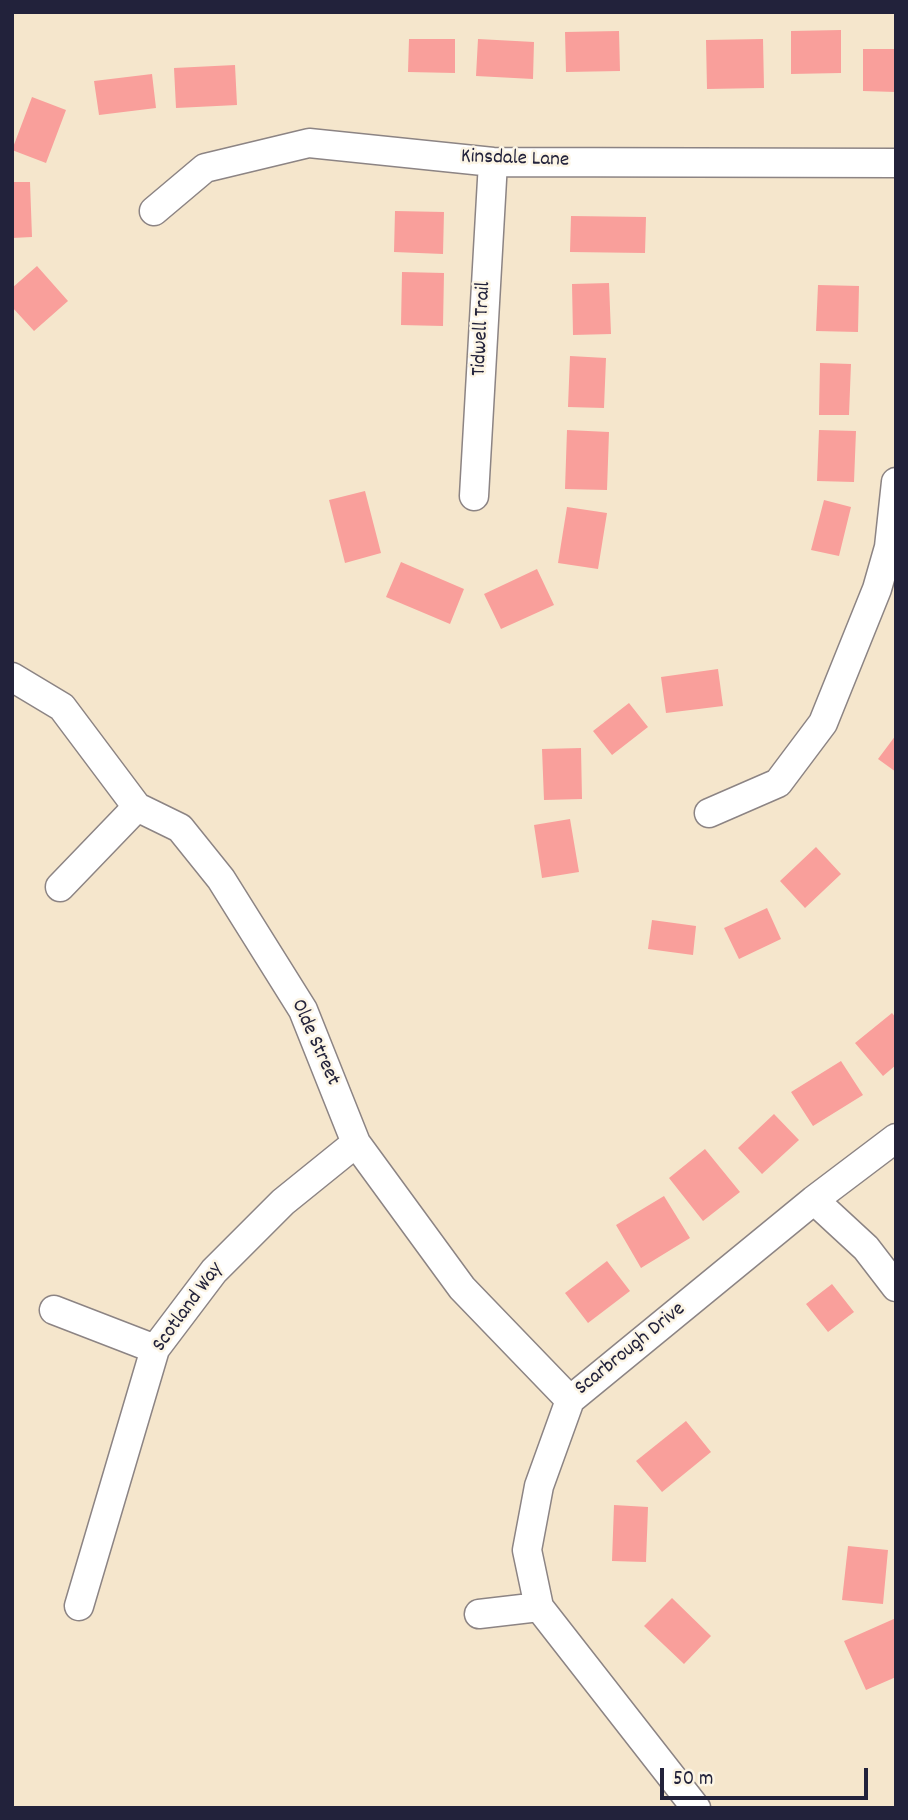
<!DOCTYPE html>
<html>
<head>
<meta charset="utf-8">
<style>
  body { margin:0 }
  #map { position:relative; width:908px; height:1820px; overflow:hidden; background:#f5e6cc; font-family:Dekko,sans-serif }
  canvas { display:block }
  .frame { position:absolute; inset:0; border:14px solid #22223b; pointer-events:none }
  .scale { position:absolute; left:660px; top:1768px; width:208px; height:32px; box-sizing:border-box; border:4px solid #22223b; border-top:0; padding-left:9px; font-size:21px; line-height:24px; white-space:nowrap; color:#22223b; -webkit-text-stroke:5px #fcf5e5; paint-order:stroke }
</style>
</head>
<body>
<div id="map">
<canvas width="908" height="1820"></canvas>
<div class="frame"></div>
<div class="scale">50 m</div>
</div>
<script>
const c = document.querySelector('canvas').getContext('2d');
c.lineJoin = 'round';
function paint(path, color) { c.fillStyle = color; c.fill(path, 'evenodd'); }
function trace(path, color, width, dash) { c.strokeStyle = color; c.lineWidth = width; c.lineCap = dash ? 'butt' : 'round'; c.setLineDash(dash || []); c.stroke(path); }
function label(font, color, halo, rows, align = 'center') {
  c.font = font + ' Dekko,sans-serif'; c.lineWidth = 5; c.setLineDash([]); c.textBaseline = 'middle'; c.strokeStyle = halo; c.fillStyle = color; for (const [text, x, y, turn = 0] of rows) {
    c.save(); c.translate(x, y); c.rotate((+turn || 0) * Math.PI / 180); c.textAlign = isNaN(turn) ? turn : align; if (halo) c.strokeText(text, 0, 0); c.fillText(text, 0, 0); c.restore();
  }
}
const building = new Path2D(`
  M841 30V73L791 74V31Z
  M619 31 620 71 566 72 565 32Z
  M409 39H455V73L408 72Z
  M478 39 534 42 533 79 476 76Z
  M763 39 764 88 707 89 706 40Z
  M863 49H896V92L863 91Z
  M235 65 237 105 176 108 174 68Z
  M152 74 156 108 99 115 94 81Z
  M32 97 66 110 46 163 12 150Z
  M12 182H30L32 237 12 238Z
  M395 211 444 212 443 254 394 252Z
  M571 216 646 217 645 253 570 252Z
  M37 266 68 301 34 331 12 307V288Z
  M402 272 444 273 443 326 401 325Z
  M609 283 611 334 573 335 572 284Z
  M818 285 859 286 858 332 816 331Z
  M570 356 606 358 604 408 568 407Z
  M820 363 851 364 849 415H819Z
  M567 430 609 432 607 490 565 489Z
  M819 430 856 431 854 482 817 481Z
  M365 491 381 553 345 563 329 500Z
  M824 500 851 507 839 556 811 550Z
  M567 507 607 513 598 569 558 563Z
  M401 562 464 589 450 624 386 597Z
  M537 569 554 605 501 629 484 594Z
  M718 669 723 706 666 713 661 677Z
  M629 703 648 727 612 755 593 731Z
  M896 735V772L878 759Z
  M581 748 582 799 544 800 542 749Z
  M570 819 579 872 542 878 534 825Z
  M816 847 841 874 805 908 780 881Z
  M767 908 781 939 739 959 724 928Z
  M652 920 696 926 693 955 648 949Z
  M892 1013 896 1018V1065L883 1076 855 1043Z
  M841 1061 863 1095 813 1126 791 1092Z
  M774 1114 799 1140 762 1174 738 1148Z
  M705 1149 740 1192 703 1221 669 1178Z
  M664 1196 690 1238 641 1268 616 1225Z
  M607 1261 630 1291 588 1323 565 1293Z
  M832 1284 854 1312 828 1332 806 1304Z
  M686 1421 711 1452 662 1492 636 1461Z
  M614 1505 648 1507 646 1562 612 1561Z
  M848 1546 888 1550 883 1604 842 1600Z
  M672 1598 711 1636 684 1664 644 1626Z
  M896 1618V1677L866 1690 844 1641Z`);
const minor = new Path2D(`
  M154 211 205 168 309 143 493 162 896 163
  M474 496 493 162
  M12 677 62 707 137 807 180 828 221 879 303 1010 356 1143 462 1288 570 1400
  M709 813 778 783 823 723 877 589 889 547 896 482
  M60 887 137 807
  M814 1200 866 1248 896 1287
  M54 1310 155 1349
  M79 1606 155 1349 214 1271 283 1202 356 1143
  M479 1614 539 1607
  M696 1808 539 1607 527 1550 539 1486 570 1400 814 1200 896 1138`);
const streetNames = [
  ["Kinsdale Lane",515,160,2],
  ["Tidwell Trail",483,329,-87],
  ["Olde Street",314,1043,66],
  ["Scotland Way",189,1308,-54],
  ["Scarbrough Drive",631,1350,-39]
];
paint(building, '#f99f9b');
trace(minor, '#8c8484', 31);
trace(minor, '#fff', 28);
label('21px', '#22223b', '#fcf5e5', streetNames);
</script>
</body>
</html>
